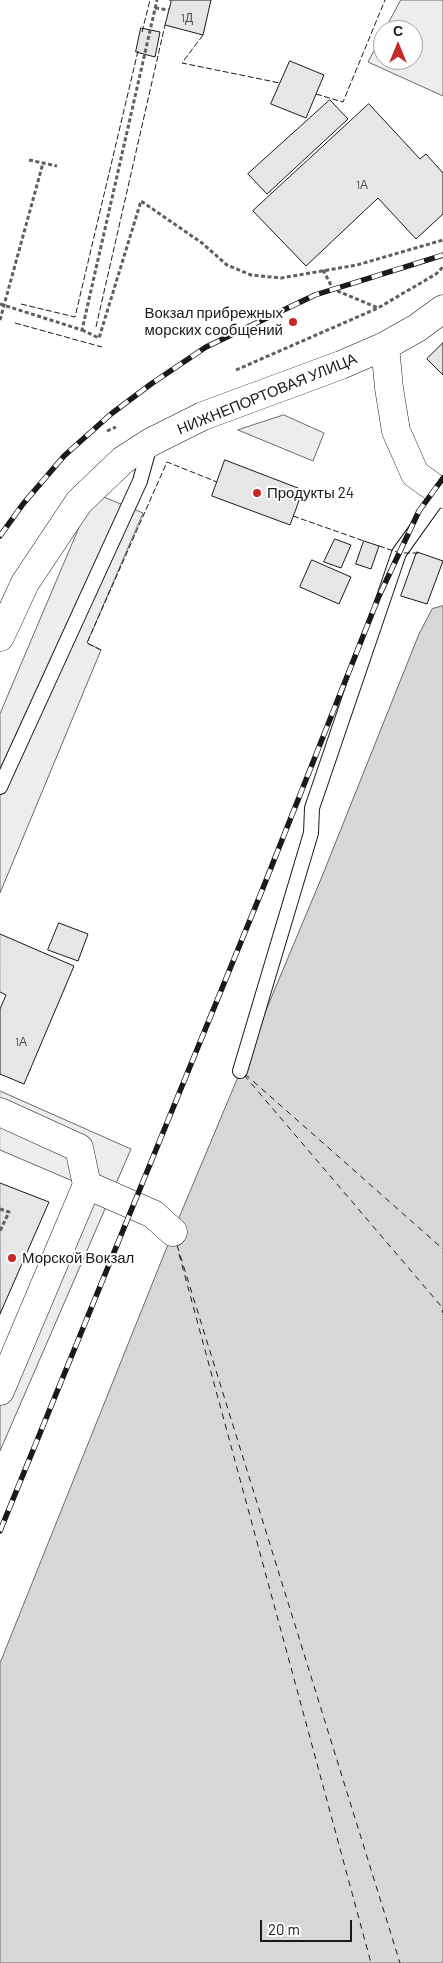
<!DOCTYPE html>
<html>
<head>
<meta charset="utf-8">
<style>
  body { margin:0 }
  #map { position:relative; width:443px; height:1963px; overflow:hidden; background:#fff; font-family:Barlow,sans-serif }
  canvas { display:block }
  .north { position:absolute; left:373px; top:20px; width:50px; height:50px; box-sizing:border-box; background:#fff; border:1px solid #a3a3a3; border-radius:50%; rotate:0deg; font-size:14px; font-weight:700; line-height:20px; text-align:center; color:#1a1a1a }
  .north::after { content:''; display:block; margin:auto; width:18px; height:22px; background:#c62828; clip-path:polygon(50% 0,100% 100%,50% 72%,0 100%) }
  .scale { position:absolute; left:260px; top:1920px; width:92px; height:22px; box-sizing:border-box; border:2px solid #1a1a1a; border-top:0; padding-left:6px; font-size:15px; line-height:18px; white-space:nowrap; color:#1a1a1a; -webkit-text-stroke:4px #fff; paint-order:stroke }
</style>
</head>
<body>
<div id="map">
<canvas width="443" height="1963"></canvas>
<div class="north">С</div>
<div class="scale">20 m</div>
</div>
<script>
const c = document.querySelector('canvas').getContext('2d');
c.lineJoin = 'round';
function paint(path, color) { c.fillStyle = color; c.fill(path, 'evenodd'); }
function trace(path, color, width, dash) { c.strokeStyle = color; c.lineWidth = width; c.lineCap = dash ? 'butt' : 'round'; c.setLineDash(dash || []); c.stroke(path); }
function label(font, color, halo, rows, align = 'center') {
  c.font = font + ' Barlow,sans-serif'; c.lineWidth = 4; c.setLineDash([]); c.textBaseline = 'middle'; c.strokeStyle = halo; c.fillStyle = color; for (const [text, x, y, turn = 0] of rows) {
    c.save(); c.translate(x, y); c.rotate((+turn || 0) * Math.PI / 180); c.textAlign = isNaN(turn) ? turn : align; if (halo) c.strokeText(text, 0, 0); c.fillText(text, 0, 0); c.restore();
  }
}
const built = new Path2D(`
  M401 0H443V96L368 62 383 34V60H413V30H385Z
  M284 415 324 433 313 461 238 430Z
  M94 493 143 513 87 643 101 650 0 893V714Z
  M0 1091 131 1149 0 1451V1356L75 1182 0 1150Z`);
const water = new Path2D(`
  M443 606V1963H0V1663L173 1232 321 879 419 634 432 609Z`);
const ferry = new Path2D(`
  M245 1074 443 1249
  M244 1075 441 1306 443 1313
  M177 1245 400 1963
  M179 1254 371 1963`);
const building = new Path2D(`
  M170 0H211L203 35 165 25 171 2Z
  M141 28 160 32 155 57 136 52Z
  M290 61 324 75 306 118 271 104Z
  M330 100 348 119 267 194 248 174Z
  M369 104 420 159 426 154 443 173V214L416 239 378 198 306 266 253 211Z
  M443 343V375L427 359Z
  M225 460 303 490 290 525 212 496Z
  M335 539 351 545 341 568 324 562Z
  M364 541 379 546 371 569 356 564Z
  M417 552 443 561 427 604 401 596Z
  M312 560 351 577 339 604 300 587Z
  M59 923 88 934 78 961 48 950Z
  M0 934 74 966 24 1084 0 1074V1009L6 995 0 992Z
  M0 1183 49 1202 0 1314Z`);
const path = new Path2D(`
  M155 8 169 10
  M29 160 57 166
  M323 270 333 289 378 308
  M0 304 82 330 157 0
  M0 320 43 163
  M82 330 99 338 141 201 202 243 227 265 251 275 281 278 357 265 443 240
  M236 370 378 308 436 274 443 267
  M107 431 116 427
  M0 1209 9 1212 0 1231`);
const lane = new Path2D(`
  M0 787 140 481 150 445
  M240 1071 311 833 312 808 399 553 442 493`);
const street = new Path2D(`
  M0 637 25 583 79 502 123 460 151 442 203 416 341 365 385 346
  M0 1112 79 1148 87 1185 0 1391
  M87 1185 153 1214 173 1232`);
const secondary = new Path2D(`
  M443 309 417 328 385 346 389 388 396 431 415 474 443 494`);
const rail = new Path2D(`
  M0 536 23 504 64 456 111 414 151 384 206 347 315 295 443 255
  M0 1531 261 893 379 596 419 511 443 478`);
const fence = new Path2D(`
  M142 32 150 0
  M203 35 182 63 280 83
  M316 94 343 102 385 0
  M21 304 75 317 138 51
  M15 323 102 347
  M96 327 165 25
  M293 516 364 541
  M379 546 397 552
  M404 553H419
  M101 650 87 643 167 462 217 482`);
const markers = [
  [293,322,5,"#c62828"],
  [257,493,5,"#c62828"],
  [12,1258,5,"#c62828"]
];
const numberNames = [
  ["1Д",187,18],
  ["1А",362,185],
  ["1А",21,1042]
];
const poiNames = [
  ["Вокзал прибрежных",283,313,"right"],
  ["морских сообщений",283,330,"right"],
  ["Продукты 24",267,493],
  ["Морской Вокзал",22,1258]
];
const streetNames = [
  ["НИЖНЕПОРТОВАЯ УЛИЦА",267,394,-22]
];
paint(built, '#ededed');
trace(built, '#6a6a6a', 1);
paint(water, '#d7d7d7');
trace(water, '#6a6a6a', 1);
trace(ferry, '#1a1a1a', 1, [6, 5]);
paint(building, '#e6e6e6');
trace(building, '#1a1a1a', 1);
trace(lane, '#1a1a1a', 16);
trace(street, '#1a1a1a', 29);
trace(secondary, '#1a1a1a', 29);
trace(path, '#5f5f5f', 3, [4, 2.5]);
trace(lane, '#fff', 14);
trace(street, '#fff', 28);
trace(secondary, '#fff', 28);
trace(rail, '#1a1a1a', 5.5);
trace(rail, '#fff', 4, [11]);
trace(fence, '#1a1a1a', 1, [6, 2.5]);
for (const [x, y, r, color] of markers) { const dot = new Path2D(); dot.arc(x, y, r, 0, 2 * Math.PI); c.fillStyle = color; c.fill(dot); trace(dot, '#fff', 2); }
label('12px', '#4d4d4d', null, numberNames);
label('15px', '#1a1a1a', '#fff', poiNames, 'left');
label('15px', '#1a1a1a', '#fff', streetNames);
</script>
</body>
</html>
